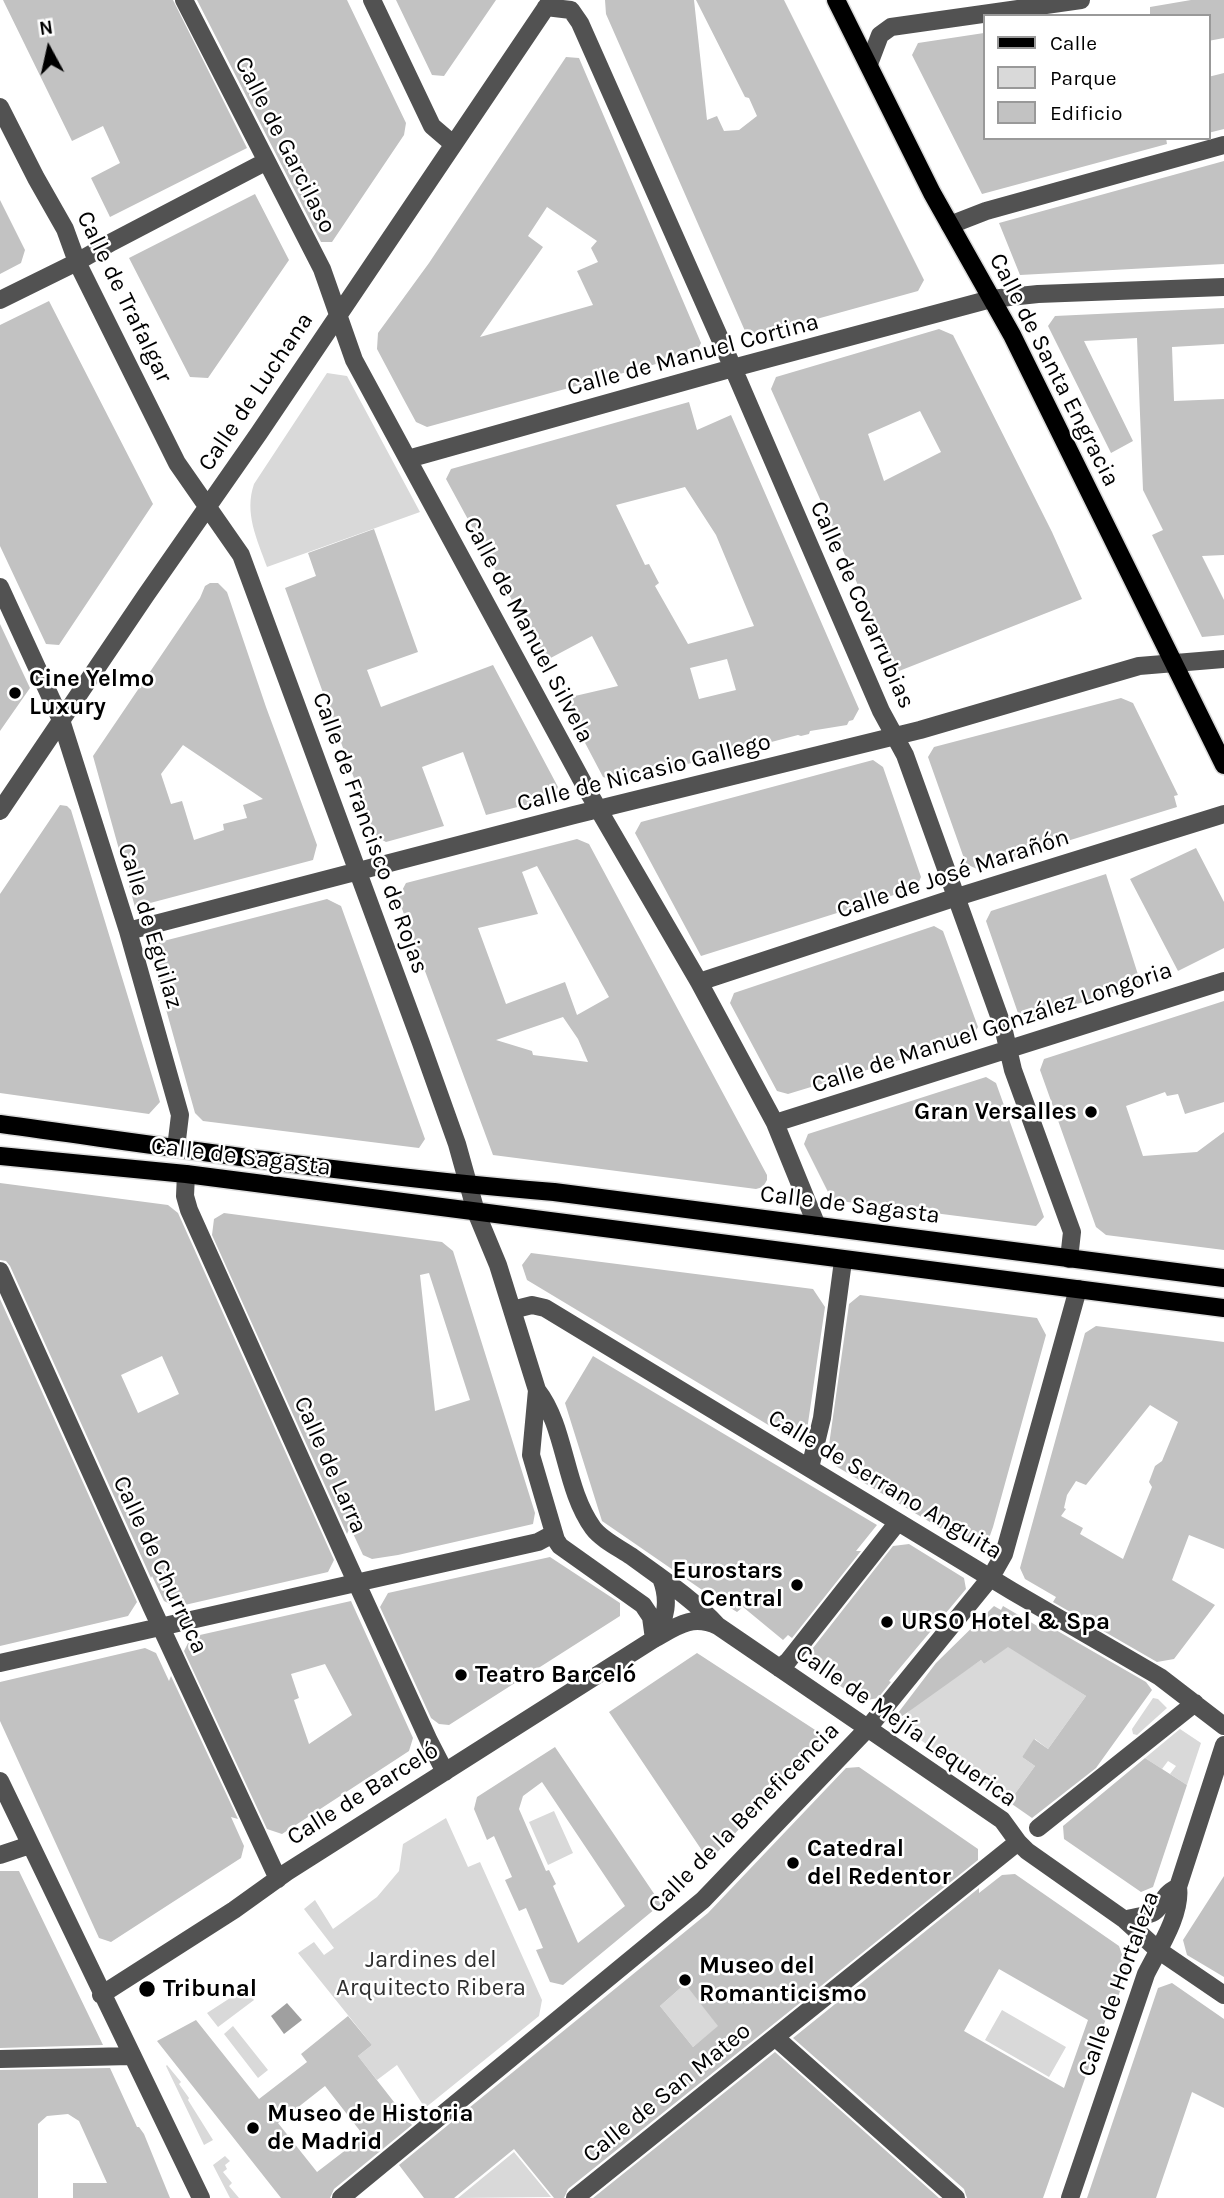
<!DOCTYPE html>
<html>
<head>
<meta charset="utf-8">
<style>
  body { margin:0 }
  #map { position:relative; width:1224px; height:2198px; overflow:hidden; background:#fff; font-family:Karla,sans-serif }
  canvas { display:block }
  .legend { position:absolute; left:983px; top:14px; width:228px; height:126px; box-sizing:border-box; background:#fff; border:2px solid #999; margin:0; padding:9px 12px; list-style:none; font-size:21px; color:#000 }
  .legend li { display:flex; align-items:center; gap:14px; height:35px }
  .legend b { width:35px; border:2px solid #999 }
  .north { position:absolute; left:14px; top:14px; width:70px; height:70px; -webkit-text-stroke:5px #fff; paint-order:stroke; rotate:352deg; font-size:19px; font-weight:700; line-height:28px; text-align:center; color:#000 }
  .north::after { content:''; display:block; margin:auto; width:24px; height:32px; background:#000; clip-path:polygon(50% 0,100% 100%,50% 72%,0 100%) }
</style>
</head>
<body>
<div id="map">
<canvas width="1224" height="2198"></canvas>
<ul class="legend">
<li><b style="height:9px;background:#000"></b>Calle</li>
<li><b style="height:19px;background:#d9d9d9"></b>Parque</li>
<li><b style="height:19px;background:#c2c2c2"></b>Edificio</li>
</ul>
<div class="north">N</div>
</div>
<script>
const c = document.querySelector('canvas').getContext('2d');
c.lineJoin = 'round';
function paint(path, color) { c.fillStyle = color; c.fill(path, 'evenodd'); }
function trace(path, color, width, dash) { c.strokeStyle = color; c.lineWidth = width; c.lineCap = dash ? 'butt' : 'round'; c.setLineDash(dash || []); c.stroke(path); }
function label(font, color, halo, rows, align = 'center') {
  c.font = font + ' Karla,sans-serif'; c.lineWidth = 5; c.setLineDash([]); c.textBaseline = 'middle'; c.strokeStyle = halo; c.fillStyle = color; for (const [text, x, y, turn = 0] of rows) {
    c.save(); c.translate(x, y); c.rotate((+turn || 0) * Math.PI / 180); c.textAlign = isNaN(turn) ? turn : align; if (halo) c.strokeText(text, 0, 0); c.fillText(text, 0, 0); c.restore();
  }
}
const green = new Path2D(`
  M327 373 347 376 420 512 267 567C257 539 244 513 254 484Z
  M1008 1646 1086 1696 1048 1749 1035 1739 1022 1757 1035 1766 1009 1802 892 1720 897 1713 903 1718 914 1705 981 1660 984 1664Z
  M1153 1698 1158 1699 1167 1708 1137 1735 1133 1734 1132 1729Z
  M1180 1729 1201 1743 1187 1785 1170 1774 1176 1766 1168 1761 1162 1769 1145 1758Z
  M554 1811 573 1853 548 1865 529 1822Z
  M446 1818 468 1867 480 1862 542 2000 539 2016 425 2108 397 2065 377 2080 358 2056 372 2045 298 1953 314 1942 324 1955 334 1948 304 1909 315 1900 333 1929 377 1897 399 1871 403 1844Z
  M685 1984 719 2026 693 2047 660 2006Z
  M244 1989 254 2000 218 2027 207 2013Z
  M1002 2010 1066 2047 1049 2077 985 2040Z
  M233 2026 268 2070 258 2078 224 2034Z
  M167 2065 181 2082 179 2084 189 2098 188 2100 213 2140 204 2145 166 2066Z
  M514 2152 551 2197 458 2198Z
  M225 2156 230 2161 225 2165 227 2169 223 2172 232 2183 229 2186 239 2198H230L213 2165Z`);
const water = new Path2D(`
  M287 2003 302 2020 284 2034 271 2016Z`);
const building = new Path2D(`
  M3 0H173L247 148 110 217 91 178 120 163 103 126 72 141Z
  M197 0H347L406 123 404 135 332 242H321Z
  M396 0H496L444 76 432 75Z
  M605 0H694L707 120 717 116 724 131 739 130 757 116 749 98 745 97 696 0H784L924 280 918 291 755 336 745 331 606 14Z
  M1191 0H1224V38L1208 41V16H1150V7Z
  M984 33V138H1166L1167 144 982 194 912 55 918 43Z
  M566 57 579 58 701 343 696 353 427 427 416 422 403 398 377 349 378 333 429 263ZM547 207 597 241 591 248 598 262 577 271 593 305 480 337 543 247 528 236Z
  M1224 73V129L1208 133V77Z
  M1224 161V264L1020 275 999 223Z
  M255 194 289 260 208 378 190 377 129 258Z
  M0 200 25 250 21 263 0 274Z
  M49 301 153 504 59 645 46 644 0 546V325Z
  M1224 308V344L1172 347 1174 401 1224 399V555L1202 556 1224 600V635L1202 637 1152 535 1163 530 1143 490 1137 338 1084 341 1133 441 1111 453 1048 326 1055 316Z
  M939 329 953 335 1052 532 1082 599 894 673 852 571 771 389 776 377ZM920 411 941 452 884 481 868 434Z
  M689 402 697 430 731 415 859 709 853 720 849 721 847 725 810 731 809 734 801 736 798 735 619 782 603 777 562 699 618 686 592 636 545 661 446 479 451 469ZM685 487 716 535 754 626 688 644 655 586 659 583 649 564 645 565 616 505ZM727 659 736 690 699 699 690 668Z
  M374 529 418 652 367 670 381 707 493 665 558 787 553 798 486 815 463 752 422 767 444 826 386 842 375 836 285 588 316 576 308 553Z
  M210 583H218L227 592 266 707 317 845 313 860 135 907 93 756 200 598 205 586ZM183 745 263 799 243 805 247 818 223 824 224 830 194 840 182 801 171 804 161 774Z
  M0 624 30 688 0 731Z
  M1121 698 1133 703 1178 795 1174 796 1177 807 977 869 966 864 928 757 934 747Z
  M873 760 883 767 921 877 916 888 701 956 635 833 641 822Z
  M60 805 67 806 71 810 160 1102 149 1114 0 1093V894Z
  M577 839 589 844 767 1175V1180L763 1187 756 1189 493 1155 398 898 406 883ZM537 866 609 997 577 1015 565 982 506 1004 478 928 538 914 522 872ZM563 1017 578 1039 588 1062 533 1055 532 1051 496 1040Z
  M1196 848 1224 902V948L1178 971 1130 879Z
  M1106 874 1141 984 1029 1019 1018 1013 986 921 991 911Z
  M327 899 341 906 425 1139 419 1148 203 1121 195 1113 148 945Z
  M934 926 943 931 978 1027 972 1038 788 1094 777 1091 730 1003 734 993Z
  M1224 1001V1102L1185 1114 1178 1094 1167 1096 1165 1092 1126 1106 1143 1156 1197 1152 1224 1132V1250L1106 1235 1096 1227 1040 1070 1044 1059Z
  M986 1077 996 1083 1044 1217 1036 1226 832 1200 804 1144 808 1134Z
  M0 1183 168 1205 178 1213 334 1560 328 1572 176 1607 164 1601 152 1576 151 1578 10 1266 6 1261 0 1260ZM162 1356 179 1394 138 1413 121 1375Z
  M224 1213 442 1242 453 1251 535 1513 533 1524 398 1555 372 1559 363 1555 350 1527 347 1534 212 1235 214 1219ZM429 1273 470 1400 435 1411 420 1275Z
  M531 1253 813 1289 825 1307 807 1430 790 1438 527 1280 522 1265Z
  M860 1295 1037 1318 1046 1335 993 1527 987 1544 982 1548 972 1547 834 1465 829 1459 828 1452 849 1304Z
  M0 1299 137 1602 128 1616 0 1646Z
  M1096 1326 1224 1342V1549L1189 1535 1172 1580 1215 1605 1174 1659 1157 1662 1053 1602 1056 1597 1025 1579 1020 1568 1085 1333ZM1150 1405 1178 1422 1162 1461 1155 1466 1149 1482 1152 1487 1123 1559 1080 1534 1083 1528 1061 1516 1066 1509 1064 1508 1067 1495 1076 1481 1086 1485Z
  M593 1356 877 1525 856 1551H861L792 1638 788 1635 783 1640 743 1607 737 1612 708 1594 602 1521 565 1403Z
  M909 1544 964 1578 966 1589 889 1681 891 1682 878 1698 862 1701 811 1666 809 1653 893 1546Z
  M550 1557 620 1603V1616L449 1725 439 1724 431 1718 380 1607 388 1593Z
  M351 1601 413 1738 409 1751 282 1834 267 1829 184 1651 191 1637ZM325 1664 352 1715 309 1744 294 1700 299 1698 291 1674Z
  M994 1606 1001 1610 1003 1606 1039 1627 1042 1622 1146 1682 1152 1690 1096 1768 1032 1818 1009 1802 1035 1766 1022 1757 1034 1739 1048 1749 1086 1696 1008 1647 984 1664 981 1660 901 1717 898 1713 936 1663Z
  M145 1648 156 1653 169 1681 171 1676 238 1819 231 1817 244 1846 241 1858 111 1942 99 1938 0 1721V1682Z
  M697 1653 826 1737 709 1861 609 1712Z
  M555 1747 661 1904 563 1985 550 1982 536 1950 543 1948 526 1908 519 1911 505 1880 512 1877 494 1836 487 1840 474 1809 477 1797ZM542 1782 625 1906 578 1943 553 1886 556 1884 549 1870 546 1871 519 1809 523 1796Z
  M1145 1758 1187 1785 1153 1887 1141 1892 1064 1839 1063 1826Z
  M859 1767 978 1849V1860L568 2189 564 2198H554L514 2149 454 2198H424L399 2165 708 1913 846 1768ZM685 1984 718 2026 693 2047 660 2006Z
  M0 1871H19L103 2045 0 2048Z
  M1015 1874 1119 1946 1127 1969 1113 2013 1109 2010 1043 2198H967L964 2189 793 2038 979 1888V1893L1002 1875ZM999 1969 1088 2020 1064 2088 964 2031Z
  M1224 1876V1977L1187 1955 1183 1940Z
  M1172 1983 1224 2019V2108L1192 2092 1156 2198H1087L1158 1988Z
  M348 2016 372 2045 358 2056 412 2125 334 2189 330 2198H281L157 2041 196 2020 259 2099 307 2062 301 2054ZM325 2086 364 2136 317 2172 278 2123Z
  M775 2052 939 2198H593Z
  M110 2068 137 2127H139L144 2134 170 2198H73V2183H107L79 2121 68 2114 47 2116 38 2124V2198H0V2070Z`);
const minor = new Path2D(`
  M184 0 322 269 354 360 586 788 699 982 775 1123 817 1226
  M372 0 432 126 453 144
  M546 7 571 10 580 23 733 368 881 711 905 755 1003 1027 1013 1070 1072 1232 1069 1259
  M869 64 880 35 891 27 1081 0
  M0 107 36 178 65 229 77 262 177 463 241 555 421 1043 457 1144 476 1212 498 1265 537 1390C566 1427 564 1488 593 1528 601 1539 619 1548 631 1556 661 1578 693 1599 718 1626
  M950 225 986 211 1224 145
  M0 300 77 262 112 242 265 162
  M408 459 733 368 991 299 1038 294 1224 287
  M0 587 61 720 128 931 180 1115 176 1148
  M0 811 146 595 259 433 551 0
  M128 931 574 815 920 730 1139 666 1224 659
  M699 982 957 897 1224 814
  M775 1123 1224 981
  M186 1174 185 1196 189 1210 348 1564 429 1741 445 1772
  M0 1271 152 1608 278 1879
  M512 1310 532 1305 545 1308 1012 1591 1160 1677 1224 1726
  M537 1390 531 1455 556 1540 560 1546 643 1605 651 1617 654 1639
  M810 1468 822 1418 843 1261
  M654 1639C666 1618 670 1601 661 1578
  M0 1663 538 1542 553 1534
  M779 1668 788 1661 898 1522
  M0 1781 201 2198
  M1038 1828 1195 1703
  M0 1855 30 1845
  M1125 1920C1133 1917 1148 1916 1154 1912 1165 1904 1160 1896 1178 1887
  M101 1995 234 1910 287 1872 654 1639C677 1626 692 1614 718 1626L1002 1820 1018 1842 1027 1851 1125 1920 1158 1950 1224 1995
  M776 2038 956 2198
  M0 2059 131 2056
  M341 2198 703 1900 868 1728 991 1577 1004 1554 1078 1289
  M575 2198 1018 1842
  M1070 2198 1146 1974C1158 1950 1182 1914 1178 1887L1224 1745`);
const major = new Path2D(`
  M836 0 932 193 1012 335 1224 765
  M0 1124C184 1149 369 1177 554 1192L1224 1278
  M0 1156 186 1174 1224 1308`);
const markers = [
  [15,693,7,"#000"],
  [1091,1112,7,"#000"],
  [797,1585,7,"#000"],
  [887,1622,7,"#000"],
  [461,1675,7,"#000"],
  [793,1863,7,"#000"],
  [685,1980,7,"#000"],
  [147,1989,9,"#000"],
  [253,2128,7,"#000"]
];
const streetNames = [
  ["Calle de Garcilaso",285,145,63],
  ["Calle de Trafalgar",124,297,64],
  ["Calle de Manuel Cortina",693,355,-15],
  ["Calle de Santa Engracia",1054,370,63],
  ["Calle de Luchana",256,392,-56],
  ["Calle de Covarrubias",862,605,66],
  ["Calle de Manuel Silvela",528,630,62],
  ["Calle de Nicasio Gallego",644,773,-14],
  ["Calle de Francisco de Rojas",370,833,70],
  ["Calle de José Marañón",953,874,-18],
  ["Calle de Eguilaz",150,926,73],
  ["Calle de Manuel González Longoria",992,1028,-18],
  ["Calle de Sagasta",241,1157,7],
  ["Calle de Sagasta",850,1205,7],
  ["Calle de Larra",330,1465,66],
  ["Calle de Serrano Anguita",885,1485,31],
  ["Calle de Churruca",160,1565,65],
  ["Calle de Mejía Lequerica",906,1726,35],
  ["Calle de Barceló",363,1794,-32],
  ["Calle de la Beneficencia",744,1818,-45],
  ["Calle de Hortaleza",1119,1984,-70],
  ["Calle de San Mateo",667,2093,-39]
];
const poiNames = [
  ["Cine Yelmo",29,679],
  ["Luxury",29,707],
  ["Gran Versalles",1077,1112,"right"],
  ["Eurostars",783,1571,"right"],
  ["Central",783,1599,"right"],
  ["URSO Hotel & Spa",901,1622],
  ["Teatro Barceló",475,1675],
  ["Catedral",807,1849],
  ["del Redentor",807,1877],
  ["Museo del",699,1966],
  ["Romanticismo",699,1994],
  ["Tribunal",163,1989],
  ["Museo de Historia",267,2114],
  ["de Madrid",267,2142]
];
const parkNames = [
  ["Jardines del",431,1960],
  ["Arquitecto Ribera",431,1988]
];
paint(green, '#d9d9d9');
paint(water, '#a0a0a0');
paint(building, '#c2c2c2');
trace(major, '#dbdbdb', 21);
trace(minor, '#525252', 18);
trace(major, '#000', 18);
for (const [x, y, r, color] of markers) { const dot = new Path2D(); dot.arc(x, y, r, 0, 2 * Math.PI); c.fillStyle = color; c.fill(dot); trace(dot, '#fff', 2.5); }
label('24px', '#000', '#fff', streetNames);
label('bold 24px', '#000', '#fff', poiNames, 'left');
label('24px', '#303030', '#fff', parkNames);
</script>
</body>
</html>
